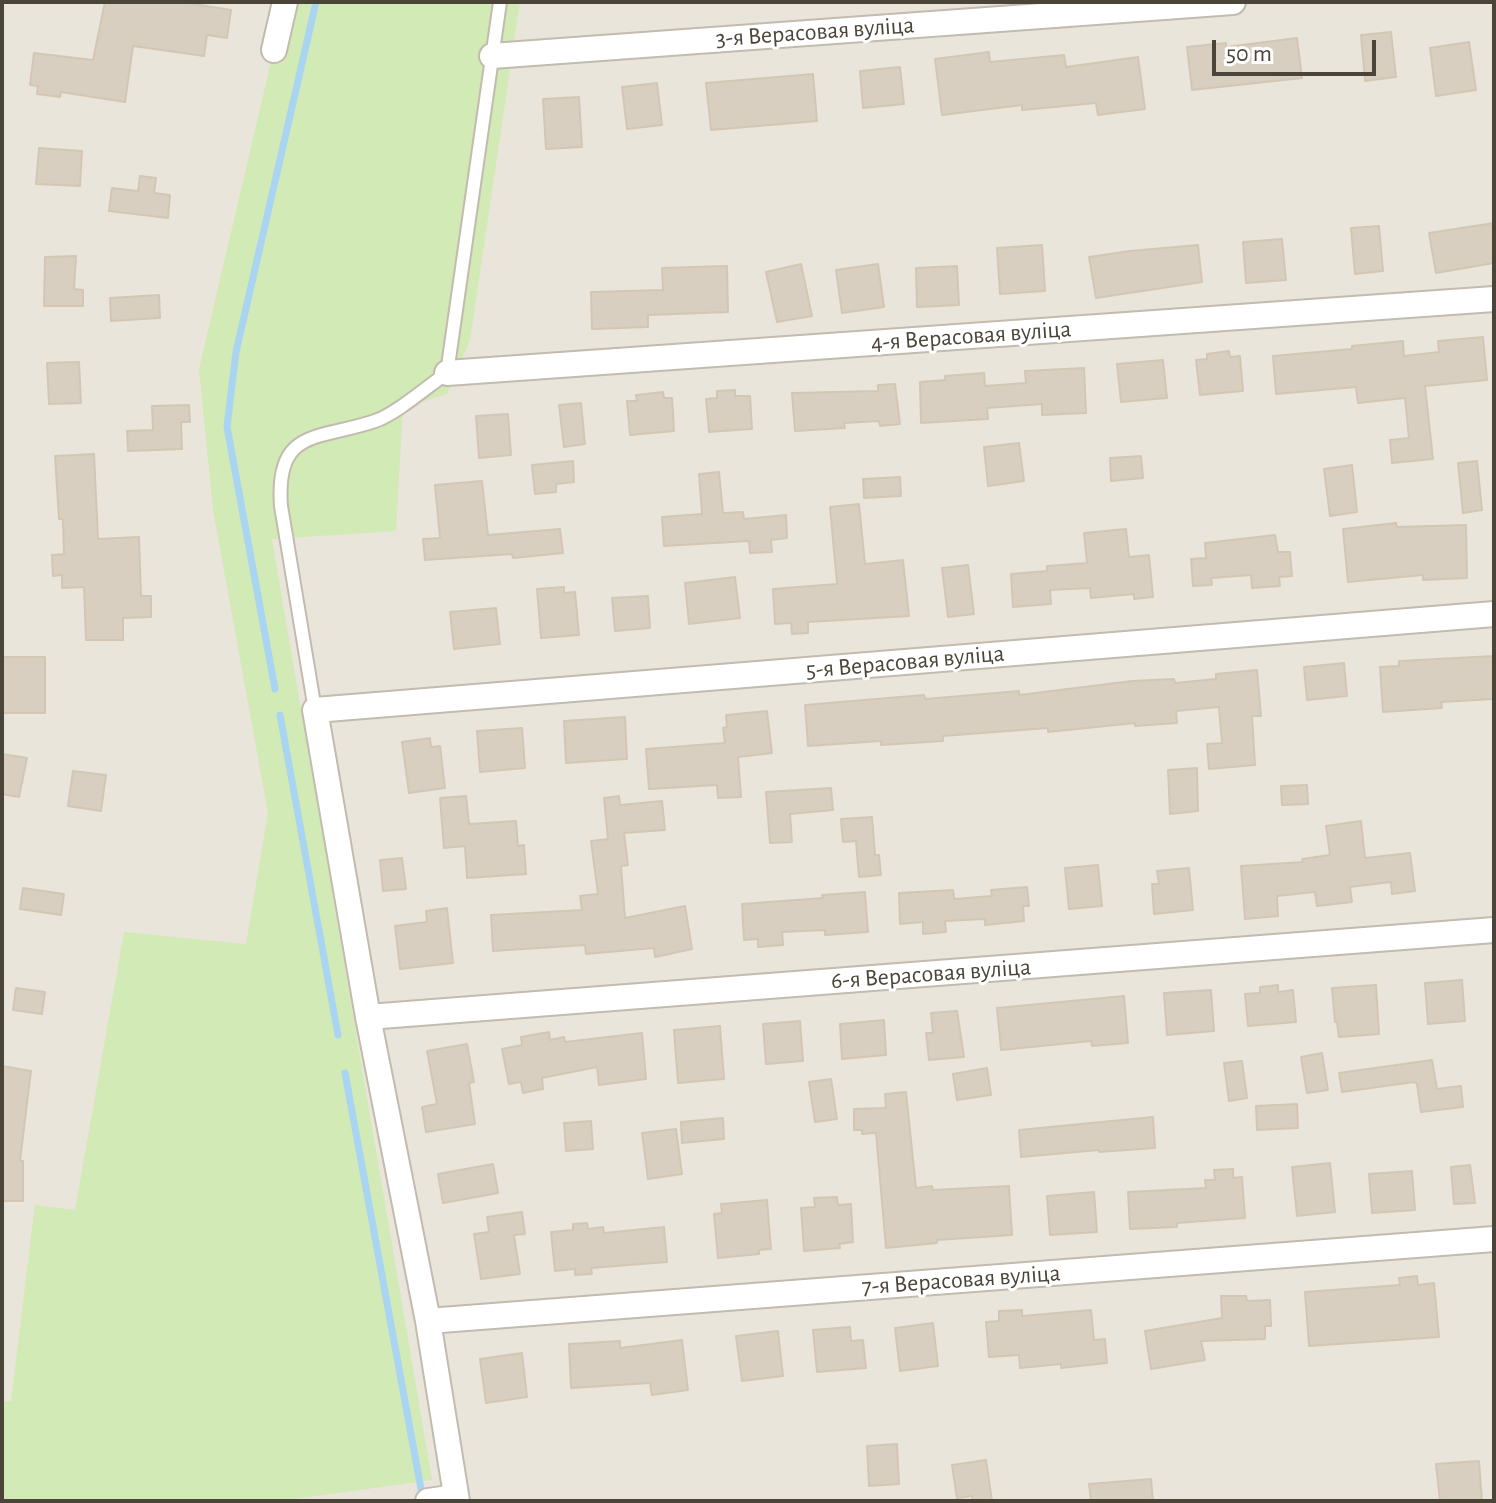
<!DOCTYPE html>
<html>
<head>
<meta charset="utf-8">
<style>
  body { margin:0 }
  #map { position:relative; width:1496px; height:1503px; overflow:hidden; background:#f6f3ec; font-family:"Alegreya Sans",sans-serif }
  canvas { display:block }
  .frame { position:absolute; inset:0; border:4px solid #4b4439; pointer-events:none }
  .scale { position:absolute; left:1212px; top:40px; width:164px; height:36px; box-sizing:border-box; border:4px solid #4b4439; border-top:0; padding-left:10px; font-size:24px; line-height:28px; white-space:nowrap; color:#4b4439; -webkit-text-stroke:6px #fff; paint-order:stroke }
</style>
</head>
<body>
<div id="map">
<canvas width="1496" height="1503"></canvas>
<div class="frame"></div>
<div class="scale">50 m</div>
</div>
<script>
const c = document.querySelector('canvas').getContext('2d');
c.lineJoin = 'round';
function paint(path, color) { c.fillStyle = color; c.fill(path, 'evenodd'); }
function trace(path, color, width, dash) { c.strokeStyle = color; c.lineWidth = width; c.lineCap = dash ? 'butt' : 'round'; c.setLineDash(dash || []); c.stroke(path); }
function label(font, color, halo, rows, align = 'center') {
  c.font = font + ' "Alegreya Sans",sans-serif'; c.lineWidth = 6; c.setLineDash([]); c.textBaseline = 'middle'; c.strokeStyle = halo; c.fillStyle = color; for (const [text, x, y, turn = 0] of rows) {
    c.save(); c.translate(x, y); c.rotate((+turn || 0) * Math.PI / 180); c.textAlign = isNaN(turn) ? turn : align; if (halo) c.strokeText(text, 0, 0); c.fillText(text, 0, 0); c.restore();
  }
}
const residential = new Path2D(`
  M2 2H1494V1501H2Z`);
const green = new Path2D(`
  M285 2H520L470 340 447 394 403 408 396 531 272 539 432 1480 280 1501H2V1401H11L35 1205 75 1210 124 932 246 944 268 813 213 510 199 369Z`);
const stream = new Path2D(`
  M275 689 227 427 236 352 316 2
  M280 715 338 1035
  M345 1073 423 1500`);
const building = new Path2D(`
  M105 2H181L231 10 227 38 207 35 204 56 133 46 125 102 61 92 60 97 37 94 38 86 30 85 34 53 93 60Z
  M1391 32 1396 77 1365 81 1361 35Z
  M1297 38 1302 78 1192 90 1187 47 1226 43V47Z
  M1469 42 1476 90 1436 96 1430 48Z
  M989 52 990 62 1064 55 1066 67 1138 57 1145 109 1098 115 1096 103 1022 110V105L942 115 935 59Z
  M900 67 904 104 863 108 860 71Z
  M813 74 817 121 711 130 706 83Z
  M657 83 662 125 627 129 622 87Z
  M579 97 582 147 546 149 543 99Z
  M39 148 82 151 80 186 36 184Z
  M140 176 156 178 154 193 170 195 168 218 109 211 112 188 138 191Z
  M1494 223V263L1436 273 1429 233Z
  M1379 226 1383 271 1355 274 1351 228Z
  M1282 239 1286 280 1246 283 1243 242Z
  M1042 245 1045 291 1000 294 997 248Z
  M1198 245 1202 282 1096 298 1089 257 1130 251Z
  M76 256 74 289 83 290V306H44L45 257Z
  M801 264 812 316 777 322 766 272Z
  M878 264 884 307 842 313 836 270Z
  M727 266 728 312 648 315V327L592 329 591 292 663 290 662 268Z
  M957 266 959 305 917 307 916 268Z
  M159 295 160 318 111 321 110 298Z
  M1483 337 1487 380 1425 386 1433 459 1392 463 1390 440 1409 438 1405 398 1358 403 1356 387 1276 394 1273 356 1352 349V346L1403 341 1404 356 1439 352 1438 341Z
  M1229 351 1230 357 1240 356 1243 391 1200 395 1196 360 1207 359V354Z
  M1163 360 1167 398 1121 402 1117 364Z
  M79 362 81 403 49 404 47 363Z
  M1084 368 1086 413 1042 415V404L987 408 988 419 921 423 920 382 945 380V376L984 373 985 386 1026 383 1025 371Z
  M895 384 900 424 880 426 879 421 844 423 845 428 795 431 792 393 878 391V385Z
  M735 390V396H750L752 429 709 432 706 399 717 398V391Z
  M663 392 664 398H672L674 431 630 435 627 401H637L636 395Z
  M581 403 585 444 564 447 559 405Z
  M189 405 190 422H181L182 449 128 451 127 431 153 430 152 406Z
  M508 414 511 455 479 458 476 416Z
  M1019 443 1024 481 988 486 984 447Z
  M94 454 98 539 139 537 141 596H151V617L123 618V640H86L84 587 62 588V575L53 576 52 555 64 554 63 519H59L55 456Z
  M1141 456 1143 478 1111 481 1110 458Z
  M573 461 574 482 556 484V492L535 494 532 465Z
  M1477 461 1482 510 1463 513 1458 463Z
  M1352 465 1357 512 1330 516 1324 469Z
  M719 472 723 513 743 512 744 519 786 515 787 538 771 540 772 552 750 553 749 541 664 546 662 517 702 514 699 474Z
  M900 477 901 496 864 498 863 479Z
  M482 481 488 535 560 529 563 553 513 558 512 554 425 560 423 539 440 538 435 485Z
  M859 504 865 564 903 560 909 616 808 622V633L792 634 791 623 775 624 773 589 837 584 830 507Z
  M1396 523 1397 527 1466 525 1467 578 1423 580V575L1348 582 1343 529Z
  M1126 529 1129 557 1149 555 1153 597 1134 599V594L1091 598 1090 588 1050 590 1051 604 1013 607 1011 574 1047 571V566L1087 563 1084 533Z
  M1275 535 1278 552H1290L1292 576 1279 577 1280 586 1252 588 1251 575 1211 578 1212 585 1193 586 1191 559 1206 558 1205 543Z
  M968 565 974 614 948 617 942 568Z
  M735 577 740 618 689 624 685 583Z
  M564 587V593L575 592 579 635 541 638 537 589Z
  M648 596 650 628 615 631 612 598Z
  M496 608 500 644 454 649 450 612Z
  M1494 656V699L1441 702 1442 708 1383 712 1380 667 1399 666V661Z
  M2 657H45V713H2Z
  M1344 663 1347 696 1307 700 1304 667Z
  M1257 670 1261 716H1252L1255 765 1209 769 1207 744 1222 743 1219 707 1176 711 1177 723 1135 726V723L1048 732V728L943 736V741L881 745V741L808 746 805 705 924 695 925 699 1019 691V695L1132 681 1174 679 1175 683 1216 679V674Z
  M767 711 772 753 738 757 741 797 718 798 717 785 649 789 646 749 725 743 723 728 727 727 726 715Z
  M625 717 627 759 566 763 564 721Z
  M522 728 525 768 480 772 477 731Z
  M430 738 431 747 440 746 445 788 409 793 402 742Z
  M2 754 27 758 19 797 2 794Z
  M1197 768 1198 811 1170 814 1168 770Z
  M73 771 106 775 101 811 68 806Z
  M1307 785 1308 804 1282 805 1281 786Z
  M831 788 833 810 790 814 792 842 770 843 766 792Z
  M466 796 469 824 516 821 518 846 524 845 526 874 467 878 465 846 444 848 440 798Z
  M619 796 620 805 662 801 665 830 624 833 628 865 621 866 625 918 685 906 692 949 655 957 654 948 586 954 585 945 493 951 491 915 582 910 580 896 598 894 591 841 608 839 604 798Z
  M872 817 875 855H879L881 875 859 877 856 841 843 842 841 819Z
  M1361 821 1365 858 1410 853 1415 891 1392 894 1391 882 1350 887 1352 902 1317 906 1315 892 1277 896 1278 916 1245 919 1241 866 1303 862 1302 859 1330 855 1326 826Z
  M402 858 406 889 383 891 380 860Z
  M1098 865 1102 906 1069 909 1065 868Z
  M1189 868 1193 910 1154 914 1152 884H1159L1157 871Z
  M1027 887 1029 906H1023L1024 921 985 925V919L945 921 946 932 923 934V922L900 924 899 893 953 890 954 899 992 896 991 890Z
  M23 888 64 894 61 915 20 909Z
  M865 892 868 932 825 935V930L782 932 783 945 758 947V939L744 940 742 904 823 898 822 895Z
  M447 908 453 963 400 969 395 926 427 922 426 911Z
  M1462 980 1465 1021 1428 1024 1425 983Z
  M1278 985V992L1293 990 1296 1022 1248 1026 1245 994 1260 993V987Z
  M1376 985 1379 1034 1339 1037 1337 1022H1335L1332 988Z
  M16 988 45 992 42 1014 13 1010Z
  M1211 990 1214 1031 1167 1035 1164 993Z
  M1124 996 1128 1043 1092 1046 1091 1041 1001 1050 997 1008Z
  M957 1011 964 1057 929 1060 926 1033H933L931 1013Z
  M884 1020 886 1055 842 1059 840 1024Z
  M800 1021 803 1061 766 1064 763 1024Z
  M720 1026 724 1079 678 1083 674 1030Z
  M549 1032 550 1040 564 1037 565 1042 642 1033 646 1079 599 1085 597 1067 542 1078 543 1089 523 1093 521 1082 509 1084 502 1049 522 1045 521 1037Z
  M467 1044 474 1082 469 1083 475 1124 426 1132 422 1107 437 1104 427 1051Z
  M1322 1053 1328 1090 1307 1093 1301 1057Z
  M1432 1060 1437 1089 1461 1086 1463 1107 1421 1112 1417 1084 1414 1082 1342 1092 1339 1073Z
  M1242 1061 1247 1098 1229 1101 1224 1063Z
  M2 1066 31 1071 20 1161H23V1201H2Z
  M987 1068 991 1095 957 1100 953 1074Z
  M831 1079 837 1119 815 1122 809 1082Z
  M906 1092 916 1188 932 1186 933 1190 1009 1186 1012 1235 937 1240V1243L886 1248 876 1133 862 1134V1130H854V1109L886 1108 885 1094Z
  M1297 1104 1298 1128 1257 1130 1256 1106Z
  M1153 1117 1155 1148 1099 1152V1150L1021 1157 1019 1130Z
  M723 1118 724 1139 682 1143 681 1122Z
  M591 1121 593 1149 566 1151 564 1123Z
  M676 1129 682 1174 648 1179 642 1133Z
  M1330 1163 1335 1212 1297 1216 1292 1167Z
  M493 1164 498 1193 443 1203 438 1174Z
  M1470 1165 1475 1203 1454 1204 1451 1167Z
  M1233 1169V1178L1242 1177 1245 1218 1177 1223V1227L1130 1229 1128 1192 1206 1188 1205 1180H1215L1214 1170Z
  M1412 1171 1415 1210 1372 1213 1369 1174Z
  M1094 1192 1097 1232 1050 1235 1047 1196Z
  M837 1197 838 1205 851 1204 853 1242 839 1244 840 1248 804 1251 801 1208 815 1207 814 1198Z
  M767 1200 771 1249 759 1250V1254L718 1258 714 1214 722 1213 721 1204Z
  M522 1212 525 1234 514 1235 520 1274 481 1279 474 1234 489 1232 487 1217Z
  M587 1223 588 1229 603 1227 604 1233 664 1227 667 1262 591 1268 592 1274 575 1275V1269L555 1271 551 1232 573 1230V1224Z
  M1417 1276 1418 1285 1434 1283 1439 1337 1309 1346 1305 1292 1400 1285 1399 1278Z
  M1221 1296H1246L1247 1301 1270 1300 1271 1326H1265V1339L1201 1341 1205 1360 1151 1369 1145 1331 1222 1318Z
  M1022 1310V1316L1091 1310 1094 1340 1105 1339 1107 1363 1061 1368V1364L1020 1368 1019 1355 989 1357 986 1322 999 1321V1311Z
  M933 1323 938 1366 900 1371 895 1328Z
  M850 1327 851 1341 863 1340 866 1368 817 1372 813 1330Z
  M778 1331 783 1376 742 1381 736 1336Z
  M682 1340 688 1390 652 1395 650 1383 571 1388 569 1344 620 1341V1348Z
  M522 1353 527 1397 486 1403 480 1359Z
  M897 1444 899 1484 869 1486 867 1446Z
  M986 1460 992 1501H973L972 1496 957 1498 952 1465Z
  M1479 1461 1482 1501H1440L1436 1464Z
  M1151 1479 1153 1501H1091L1089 1484Z`);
const service = new Path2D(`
  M315 710 281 506C275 427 320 440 375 421 396 414 428 386 447 373L500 2`);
const minor = new Path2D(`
  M274 50 285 2
  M492 56 1233 2
  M447 373 1494 299
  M368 1017 1494 930
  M428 1321 1494 1239
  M428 1501 456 1497
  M457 1501 428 1321 368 1017 315 710 1494 614`);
const streetNames = [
  ["3-я Верасовая вуліца",815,32,-4],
  ["4-я Верасовая вуліца",971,336,-4],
  ["5-я Верасовая вуліца",905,662,-5],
  ["6-я Верасовая вуліца",931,974,-4],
  ["7-я Верасовая вуліца",961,1280,-4]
];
paint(residential, '#eae5da');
paint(green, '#d2eab5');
trace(stream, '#a9d4f2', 7);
paint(building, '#d8cfc1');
trace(building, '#d3c7b4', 2);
trace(service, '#c2bbae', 16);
trace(minor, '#c2bbae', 28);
trace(service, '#fff', 12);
trace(minor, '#fff', 24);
label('24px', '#4b4439', '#fff', streetNames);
</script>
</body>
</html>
